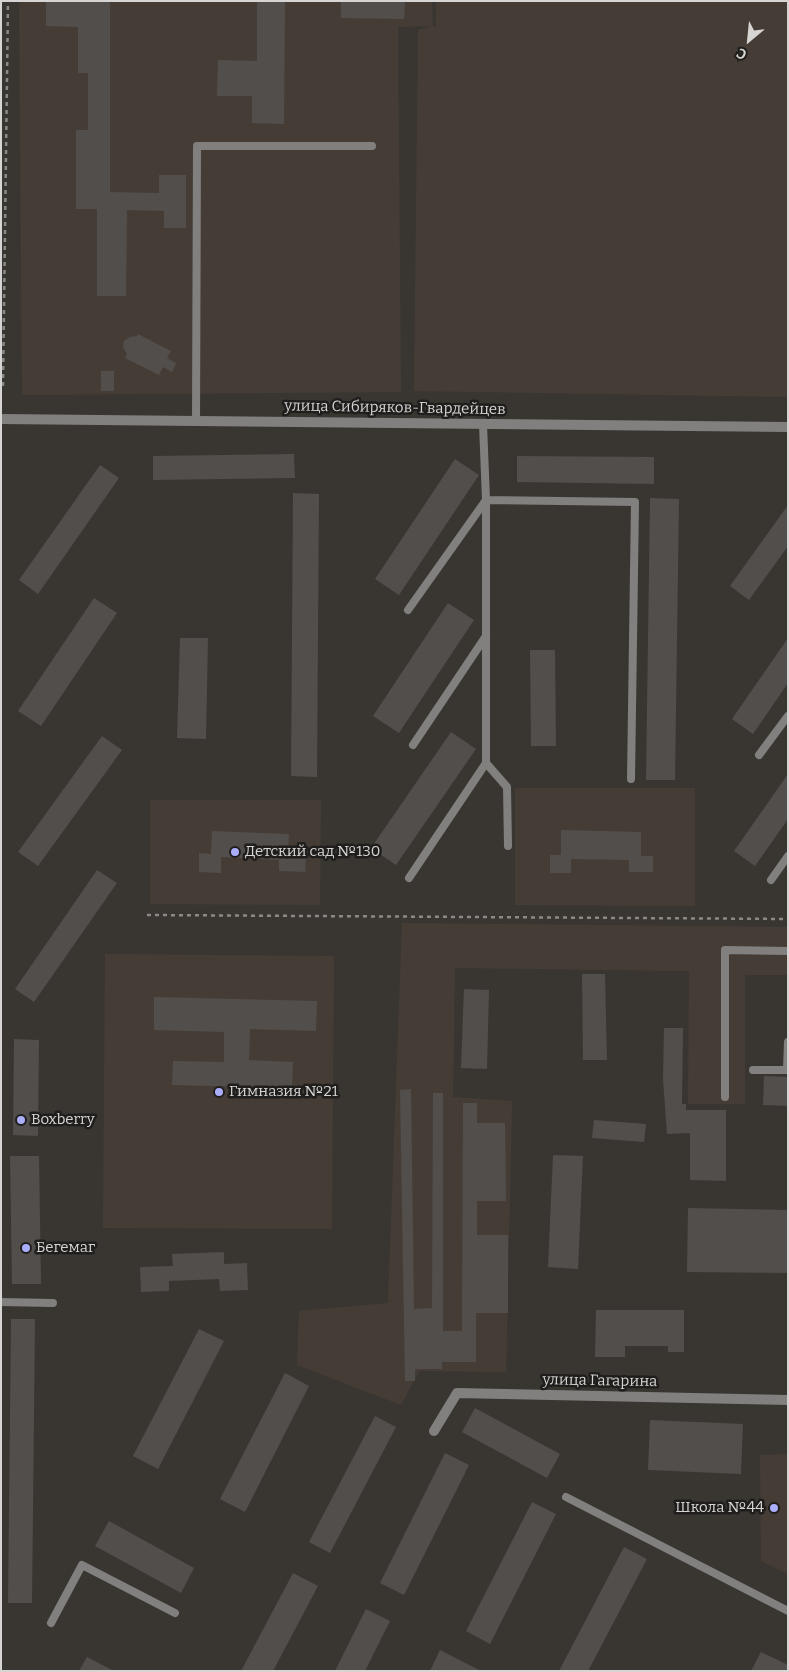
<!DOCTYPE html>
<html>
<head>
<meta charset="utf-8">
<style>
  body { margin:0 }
  #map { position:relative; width:789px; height:1672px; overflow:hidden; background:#393632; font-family:Bitter,serif }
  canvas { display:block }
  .frame { position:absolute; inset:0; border:2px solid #d7d5d3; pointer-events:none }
  .north { position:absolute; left:724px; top:15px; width:50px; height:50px; -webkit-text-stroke:4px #1f1e1c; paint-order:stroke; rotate:208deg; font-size:14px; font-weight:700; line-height:20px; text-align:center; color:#d7d5d3 }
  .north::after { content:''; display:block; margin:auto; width:18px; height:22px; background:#d7d5d3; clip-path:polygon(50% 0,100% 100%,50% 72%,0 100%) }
</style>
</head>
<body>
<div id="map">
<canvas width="789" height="1672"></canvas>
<div class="frame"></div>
<div class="north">С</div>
</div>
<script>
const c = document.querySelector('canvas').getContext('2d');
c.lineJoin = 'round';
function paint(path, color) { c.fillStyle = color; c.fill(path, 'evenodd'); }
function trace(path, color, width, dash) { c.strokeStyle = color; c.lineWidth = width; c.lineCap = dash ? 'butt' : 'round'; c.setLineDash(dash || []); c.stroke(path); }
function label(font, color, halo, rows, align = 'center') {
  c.font = font + ' Bitter,serif'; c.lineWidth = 5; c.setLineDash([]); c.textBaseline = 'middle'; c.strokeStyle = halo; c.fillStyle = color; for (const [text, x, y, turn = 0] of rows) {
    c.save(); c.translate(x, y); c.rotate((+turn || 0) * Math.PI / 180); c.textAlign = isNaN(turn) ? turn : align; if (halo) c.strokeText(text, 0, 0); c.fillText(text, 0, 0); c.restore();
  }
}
const built = new Path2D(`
  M19 1H432L433 27 436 26V1H788V397L414 391 418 30 432 26 398 27 401 392 22 395Z
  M515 788H695V906L515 905Z
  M150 800H321L320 905 150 904Z
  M402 923 788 927V975H745V1104H688L689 971 455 968 453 1097 512 1101 506 1372 419 1371 401 1405 297 1365 299 1311 388 1303Z
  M105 954 334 956 332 1229 103 1228Z
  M788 1454V1574L761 1561 760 1455Z`);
const building = new Path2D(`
  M46 1H110V192L159 193V175H186V228H164V211L127 210 126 296H97V209H76V130H88V73H78V27L46 26Z
  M257 1H285L284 124 252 123V96H217L218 60 257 61Z
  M341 1H405L404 19 341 18Z
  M138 334 171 351 167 358 176 363 172 372 163 367 159 375 125 358 127 354 123 347 124 341 130 337 137 336Z
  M101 371H114V391H101Z
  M294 454 295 478 153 480V456Z
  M517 456 654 457V484L517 482Z
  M455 459 479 475 399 595 375 579Z
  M100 465 119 478 38 594 19 580Z
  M293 493 319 494 317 777 291 776Z
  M650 498 679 499 675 780H646Z
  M788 505V546L749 600 730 586Z
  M94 598 117 613 41 726 18 711Z
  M448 603 474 620 399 733 373 716Z
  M180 638H208L206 739 177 738Z
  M788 638V683L753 734 732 719Z
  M530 650H555L556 746H531Z
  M451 732 476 749 396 865 371 848Z
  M102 736 122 750 38 866 18 852Z
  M788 774V819L755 866 734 851Z
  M561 830 641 832V856H653V872H629V860L571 859V873H550V855H561Z
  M212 831 289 834 288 854 306 855 305 872 279 871V860L221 857V873L199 872V853L211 854Z
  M97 870 117 883 34 1002 15 989Z
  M582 974H605L607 1060H583Z
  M464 989 489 990 487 1069 461 1068Z
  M154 997 317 1001 316 1031 250 1029 249 1060 293 1062 292 1088 172 1085 173 1061 224 1062V1032L154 1030Z
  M664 1028H683L682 1104H686V1110H726V1181L690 1180V1133L667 1134 663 1079Z
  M14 1039 39 1040 38 1136 13 1135Z
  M764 1076 788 1077V1106L763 1105Z
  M411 1089 414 1309 432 1308 433 1093H443V1331H462L463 1103H477V1123H505L506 1201H477V1235H508V1313H476V1362H442V1369H415V1381H405L400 1090Z
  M594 1120 646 1124 644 1142 592 1138Z
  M553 1155 583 1156 578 1269 548 1267Z
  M10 1156H39L41 1284H12Z
  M688 1208 788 1210V1273L687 1272Z
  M224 1252V1264L247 1263 248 1290 220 1291 219 1279 169 1281V1291L141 1292 140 1267 173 1266 172 1254Z
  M596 1310H684V1352H668V1346H625V1357H595Z
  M11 1319H35L32 1603H8Z
  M199 1329 224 1341 158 1469 133 1456Z
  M285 1373 309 1386 245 1512 220 1499Z
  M475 1408 560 1454 547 1478 462 1432Z
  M375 1416 396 1427 330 1553 309 1542Z
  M650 1420 743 1424 741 1474 648 1470Z
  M445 1453 469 1465 404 1595 380 1583Z
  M532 1502 556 1514 490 1644 466 1631Z
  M109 1521 194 1568 181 1593 95 1546Z
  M624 1547 647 1559 588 1671H559Z
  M293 1573 318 1586 273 1671H241Z
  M366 1609 390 1621 365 1671H335Z
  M440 1650 481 1671H430Z
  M761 1652 788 1665V1671H751Z
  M87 1657 114 1671H79Z`);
const path = new Path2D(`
  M3 386 8 1
  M147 915 788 919`);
const service = new Path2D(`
  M196 422 197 146H372
  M408 610 486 500 635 502 631 779
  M413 745 486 636
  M759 755 788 716
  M486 763 507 787 508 846
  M409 878 486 763V500L483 424
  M771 880 788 856
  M753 1070H787L788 1042
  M725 1097V950L788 951
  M1 1302 53 1303
  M566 1497 788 1611
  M51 1623 82 1565 175 1613`);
const minor = new Path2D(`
  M434 1431 457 1393 788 1400`);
const tertiary = new Path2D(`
  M1 419 788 427`);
const markers = [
  [235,852,5,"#abaffb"],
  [219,1092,5,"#abaffb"],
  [21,1120,5,"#abaffb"],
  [26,1248,5,"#abaffb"],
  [774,1508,5,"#abaffb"]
];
const streetNames = [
  ["улица Сибиряков-Гвардейцев",395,408,1],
  ["улица Гагарина",600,1381,1]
];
const poiNames = [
  ["Детский сад №130",245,852],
  ["Гимназия №21",229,1092],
  ["Boxberry",31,1120],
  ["Бегемаг",36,1248],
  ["Школа №44",764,1508,"right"]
];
paint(built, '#453d35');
paint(building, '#524e4b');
trace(path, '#8b8986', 2.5, [4, 4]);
trace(service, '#82807f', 8);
trace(minor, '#82807f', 10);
trace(tertiary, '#82807f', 10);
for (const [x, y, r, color] of markers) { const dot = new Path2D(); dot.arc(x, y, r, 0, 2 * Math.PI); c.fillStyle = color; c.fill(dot); trace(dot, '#1f1e1c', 2); }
label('15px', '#d7d5d3', '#1f1e1c', streetNames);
label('15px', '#d7d5d3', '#1f1e1c', poiNames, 'left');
</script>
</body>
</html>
